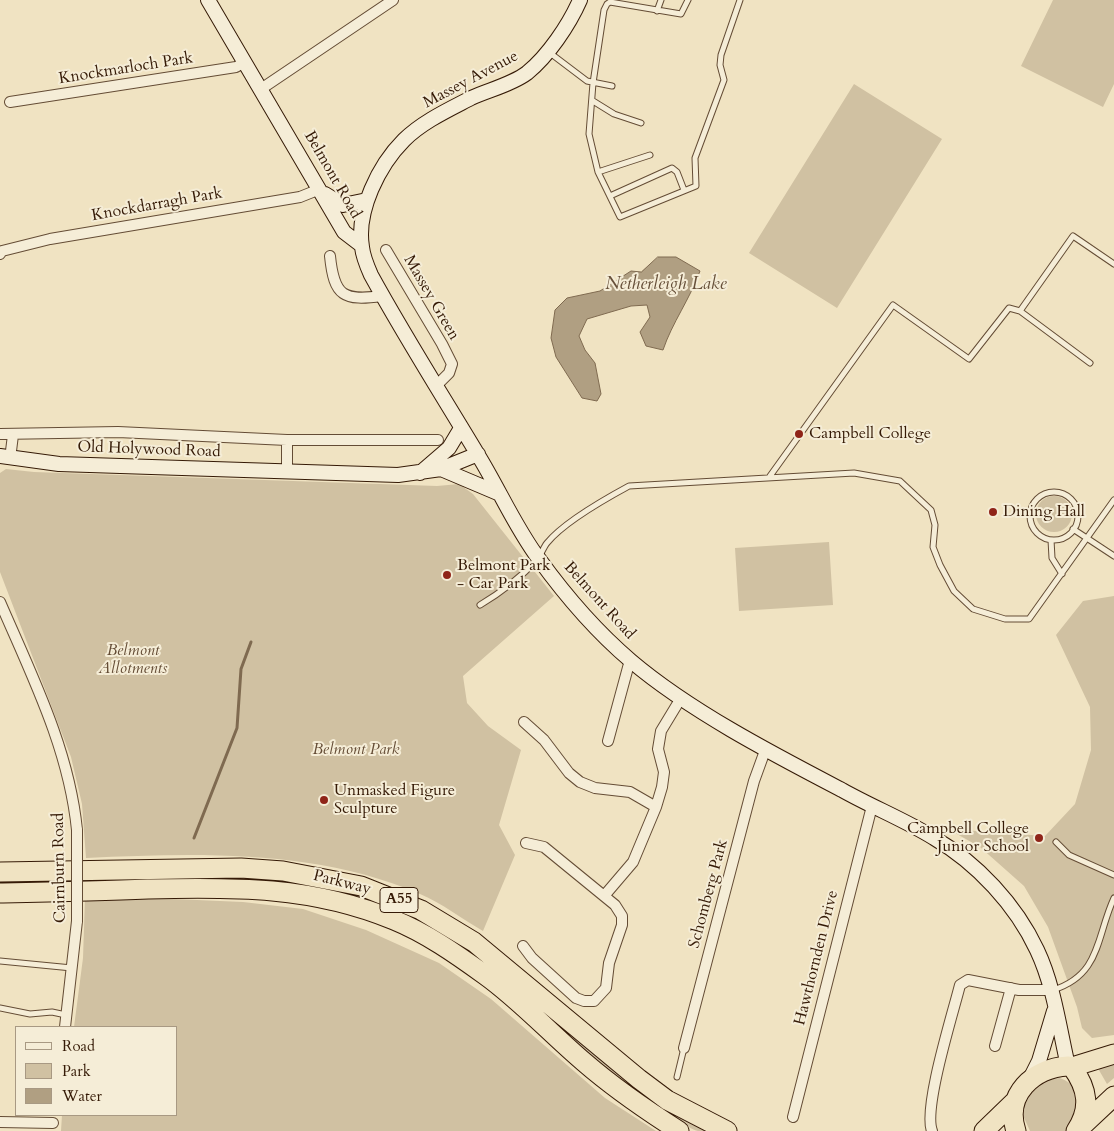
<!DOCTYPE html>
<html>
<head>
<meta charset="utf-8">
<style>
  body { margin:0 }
  #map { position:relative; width:1114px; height:1131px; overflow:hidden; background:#f0e3c2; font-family:Cardo,serif }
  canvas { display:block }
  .legend { position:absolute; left:15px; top:1026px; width:162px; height:90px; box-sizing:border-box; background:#f5edd7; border:1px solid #a89983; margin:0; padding:6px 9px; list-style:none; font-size:15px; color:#351a06 }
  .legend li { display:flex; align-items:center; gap:10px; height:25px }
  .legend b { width:25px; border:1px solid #a89983 }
</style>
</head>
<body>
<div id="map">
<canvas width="1114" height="1131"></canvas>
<ul class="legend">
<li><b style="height:6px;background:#f5edd7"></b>Road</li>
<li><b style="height:14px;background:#d0c1a2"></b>Park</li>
<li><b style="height:14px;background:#b09f82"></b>Water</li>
</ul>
</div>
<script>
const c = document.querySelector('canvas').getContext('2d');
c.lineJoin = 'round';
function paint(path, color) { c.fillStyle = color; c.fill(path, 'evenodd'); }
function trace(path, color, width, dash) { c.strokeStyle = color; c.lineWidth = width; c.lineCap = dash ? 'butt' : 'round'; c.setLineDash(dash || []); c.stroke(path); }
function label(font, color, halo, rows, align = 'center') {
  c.font = font + ' Cardo,serif'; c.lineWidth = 4; c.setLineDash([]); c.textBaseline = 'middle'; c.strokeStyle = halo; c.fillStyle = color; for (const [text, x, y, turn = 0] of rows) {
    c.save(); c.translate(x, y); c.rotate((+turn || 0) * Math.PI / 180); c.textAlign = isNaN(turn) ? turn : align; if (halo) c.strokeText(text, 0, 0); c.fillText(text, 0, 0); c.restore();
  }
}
const green = new Path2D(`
  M1053 0H1114V84L1103 107 1021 66Z
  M854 84 942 139 837 308 749 253Z
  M6 469 34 472 437 486 459 484 473 494 554 596 463 676 467 703 488 726 521 750 499 825 515 855 483 931C462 919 442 903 420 894 315 849 199 853 86 858L82 804 71 757 0 572V473Z
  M1036 514a18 18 0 1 1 36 0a18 18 0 1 1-36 0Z
  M829 542 833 605 739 611 735 548Z
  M1114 596V1035L1092 1038 1082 1028 1077 1007 1048 927 1024 886 980 847 948 829 1045 836 1075 804 1091 750 1090 707 1056 635 1083 601Z
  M234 873 347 887 438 925 714 1131C709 1131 703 1131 698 1131 691 1130 682 1122 675 1118 615 1084 567 1032 513 988 476 959 436 929 393 909 317 874 228 879 147 880L152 877Z
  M85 898H151L243 902 303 909 366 930 439 963 491 999 605 1098 656 1131H61L62 1115H176V1027H74L83 958Z
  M1114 1064V1078L1107 1084 1096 1065Z
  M1060 1078C1089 1090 1076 1108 1068 1131H1030L1021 1111 1026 1092 1050 1079Z`);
const water = new Path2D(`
  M658 257H676L700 271C690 299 672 323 663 350L646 346 640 332 650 317 647 305 631 306 587 319 579 336 585 350 595 363 601 394 597 401 582 398 556 357 551 338 555 310 567 298 600 291 631 271 641 272Z`);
const stream = new Path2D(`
  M194 838 237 728 241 669 251 642`);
const lane = new Path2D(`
  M688 0 681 14 610 2 607 4 604 10 593 83 589 134 598 172 620 217 696 186 695 158 724 80 720 65 721 55 740 0
  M657 11 661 0
  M550 53 587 81 612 86
  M593 101 614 114 641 123
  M598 172 650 155
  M610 196 672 168 677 172 684 190
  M1020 311 1090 363
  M770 476 893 305 969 359 1009 308 1020 311 1073 236 1114 264
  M1030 516a24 24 0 1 1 48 0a24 24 0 1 1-48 0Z
  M1073 529 1114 556
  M1051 540 1052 558 1062 574
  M480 605C500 593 521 577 537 560 541 555 543 548 547 543 564 522 605 499 629 486L854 473 900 481 931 510 935 525 933 547 940 565 954 591 973 609 1005 619H1029L1114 500
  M1056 842 1069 855 1114 875
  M0 961 72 968
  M1053 990C1101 975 1096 937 1114 898
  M0 1008 30 1014 52 1012 66 1015
  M677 1077 684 1048`);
const street = new Path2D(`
  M261 89 393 0
  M10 102 236 67 245 62
  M386 250 442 344 452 364 449 373 436 386
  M0 254 2 251 50 239 300 197 320 189
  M330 256C334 297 344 301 382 296
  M0 434 118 432 287 440H438
  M287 440V473
  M10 459 13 435
  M0 602C32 676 69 749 77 830
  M524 722 544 740 569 773 580 782 595 788 630 792 656 807
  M608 741 630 660
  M604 896 633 862 656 807 662 787 664 772 658 749 661 731 681 698
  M523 946 532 958 576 998 584 1001H594L606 988 609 963 622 925V916L615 905 544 847 526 843
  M65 1027 77 921
  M995 1046 1011 988
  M684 1048 754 781 766 748
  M793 1117 872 806
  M0 1122 53 1123
  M932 1131C923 1108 953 1013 960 985L968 980 1019 990H1052`);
const secondary = new Path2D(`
  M208 0 344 232 361 245
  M580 0C569 25 548 56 527 73 511 85 488 90 471 98 448 110 422 122 404 140 379 165 356 211 362 247 363 257 367 266 371 275 405 337 442 395 478 455 499 489 515 527 539 559 565 595 597 632 631 661 690 711 773 754 842 790 872 807 905 820 934 838 977 863 1016 905 1037 950 1054 986 1059 1027 1068 1066
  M325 194 343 205 367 200
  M0 456 59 464 398 475 441 469 478 454
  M441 469 500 494
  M420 473 449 448 461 428
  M1030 1079 1039 1061 1054 1011`);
const highway = new Path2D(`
  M0 872 241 868 283 871 361 886 421 910 474 942 639 1079 667 1100 727 1131
  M0 893C49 892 99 891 148 889 234 887 312 886 394 920 426 933 456 954 485 975 520 1000 551 1034 584 1062 614 1088 646 1110 679 1131
  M1072 1067 1114 1054
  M1081 1127 1114 1096
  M984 1131 1014 1102
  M1016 1131C1004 1095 1033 1068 1068 1066L1072 1067C1088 1089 1091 1108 1076 1131`);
const streetBridge = new Path2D(`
  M77 830V921`);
const markers = [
  [799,434,5,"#8f2418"],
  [993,512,5,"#8f2418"],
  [447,575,5,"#8f2418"],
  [324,800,5,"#8f2418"],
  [1039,838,5,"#8f2418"]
];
const shields = [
  [399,900,38]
];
const shieldNames = [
  ["A55",399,900]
];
const streetNames = [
  ["Knockmarloch Park",126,69,-9],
  ["Massey Avenue",471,80,-28],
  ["Belmont Road",332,175,60],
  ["Knockdarragh Park",157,205,-10],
  ["Massey Green",431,298,60],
  ["Old Holywood Road",149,450,2],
  ["Belmont Road",599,601,48],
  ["Cairnburn Road",60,868,-91],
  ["Parkway",342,883,14],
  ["Schomberg Park",709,894,-75],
  ["Hawthornden Drive",817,958,-76]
];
const poiNames = [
  ["Campbell College",809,434],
  ["Dining Hall",1003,512],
  ["Belmont Park",457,566],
  ["- Car Park",457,584],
  ["Unmasked Figure",334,791],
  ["Sculpture",334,809],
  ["Campbell College",1029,829,"right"],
  ["Junior School",1029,847,"right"]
];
const parkNames = [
  ["Belmont",133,651],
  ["Allotments",133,669],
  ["Belmont Park",356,750]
];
const waterNames = [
  ["Netherleigh Lake",666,285]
];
paint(green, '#d0c1a2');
paint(water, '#b09f82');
trace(water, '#7f6a50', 1);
trace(stream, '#7f6a50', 3);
trace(lane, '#644c35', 7);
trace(street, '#644c35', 12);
trace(secondary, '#351a06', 16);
trace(highway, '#351a06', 21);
trace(lane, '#f5edd7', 5);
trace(street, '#f5edd7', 10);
trace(secondary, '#f5edd7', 14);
trace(highway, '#f0e3c2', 19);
trace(streetBridge, '#644c35', 12, []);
trace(streetBridge, '#f5edd7', 10);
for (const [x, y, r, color] of markers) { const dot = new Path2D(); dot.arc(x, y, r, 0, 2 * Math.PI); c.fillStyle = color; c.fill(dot); trace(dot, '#f5edd7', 2); }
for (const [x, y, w] of shields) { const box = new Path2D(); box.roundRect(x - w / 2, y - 12.5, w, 25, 4); c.fillStyle = '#f5edd7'; c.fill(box); trace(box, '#351a06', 1); }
label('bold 15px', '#351a06', null, shieldNames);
label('16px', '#351a06', '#f5edd7', streetNames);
label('16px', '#351a06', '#f5edd7', poiNames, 'left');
label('italic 16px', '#644c35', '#f5edd7', parkNames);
label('italic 18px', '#664f38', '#f5edd7', waterNames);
</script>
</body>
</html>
